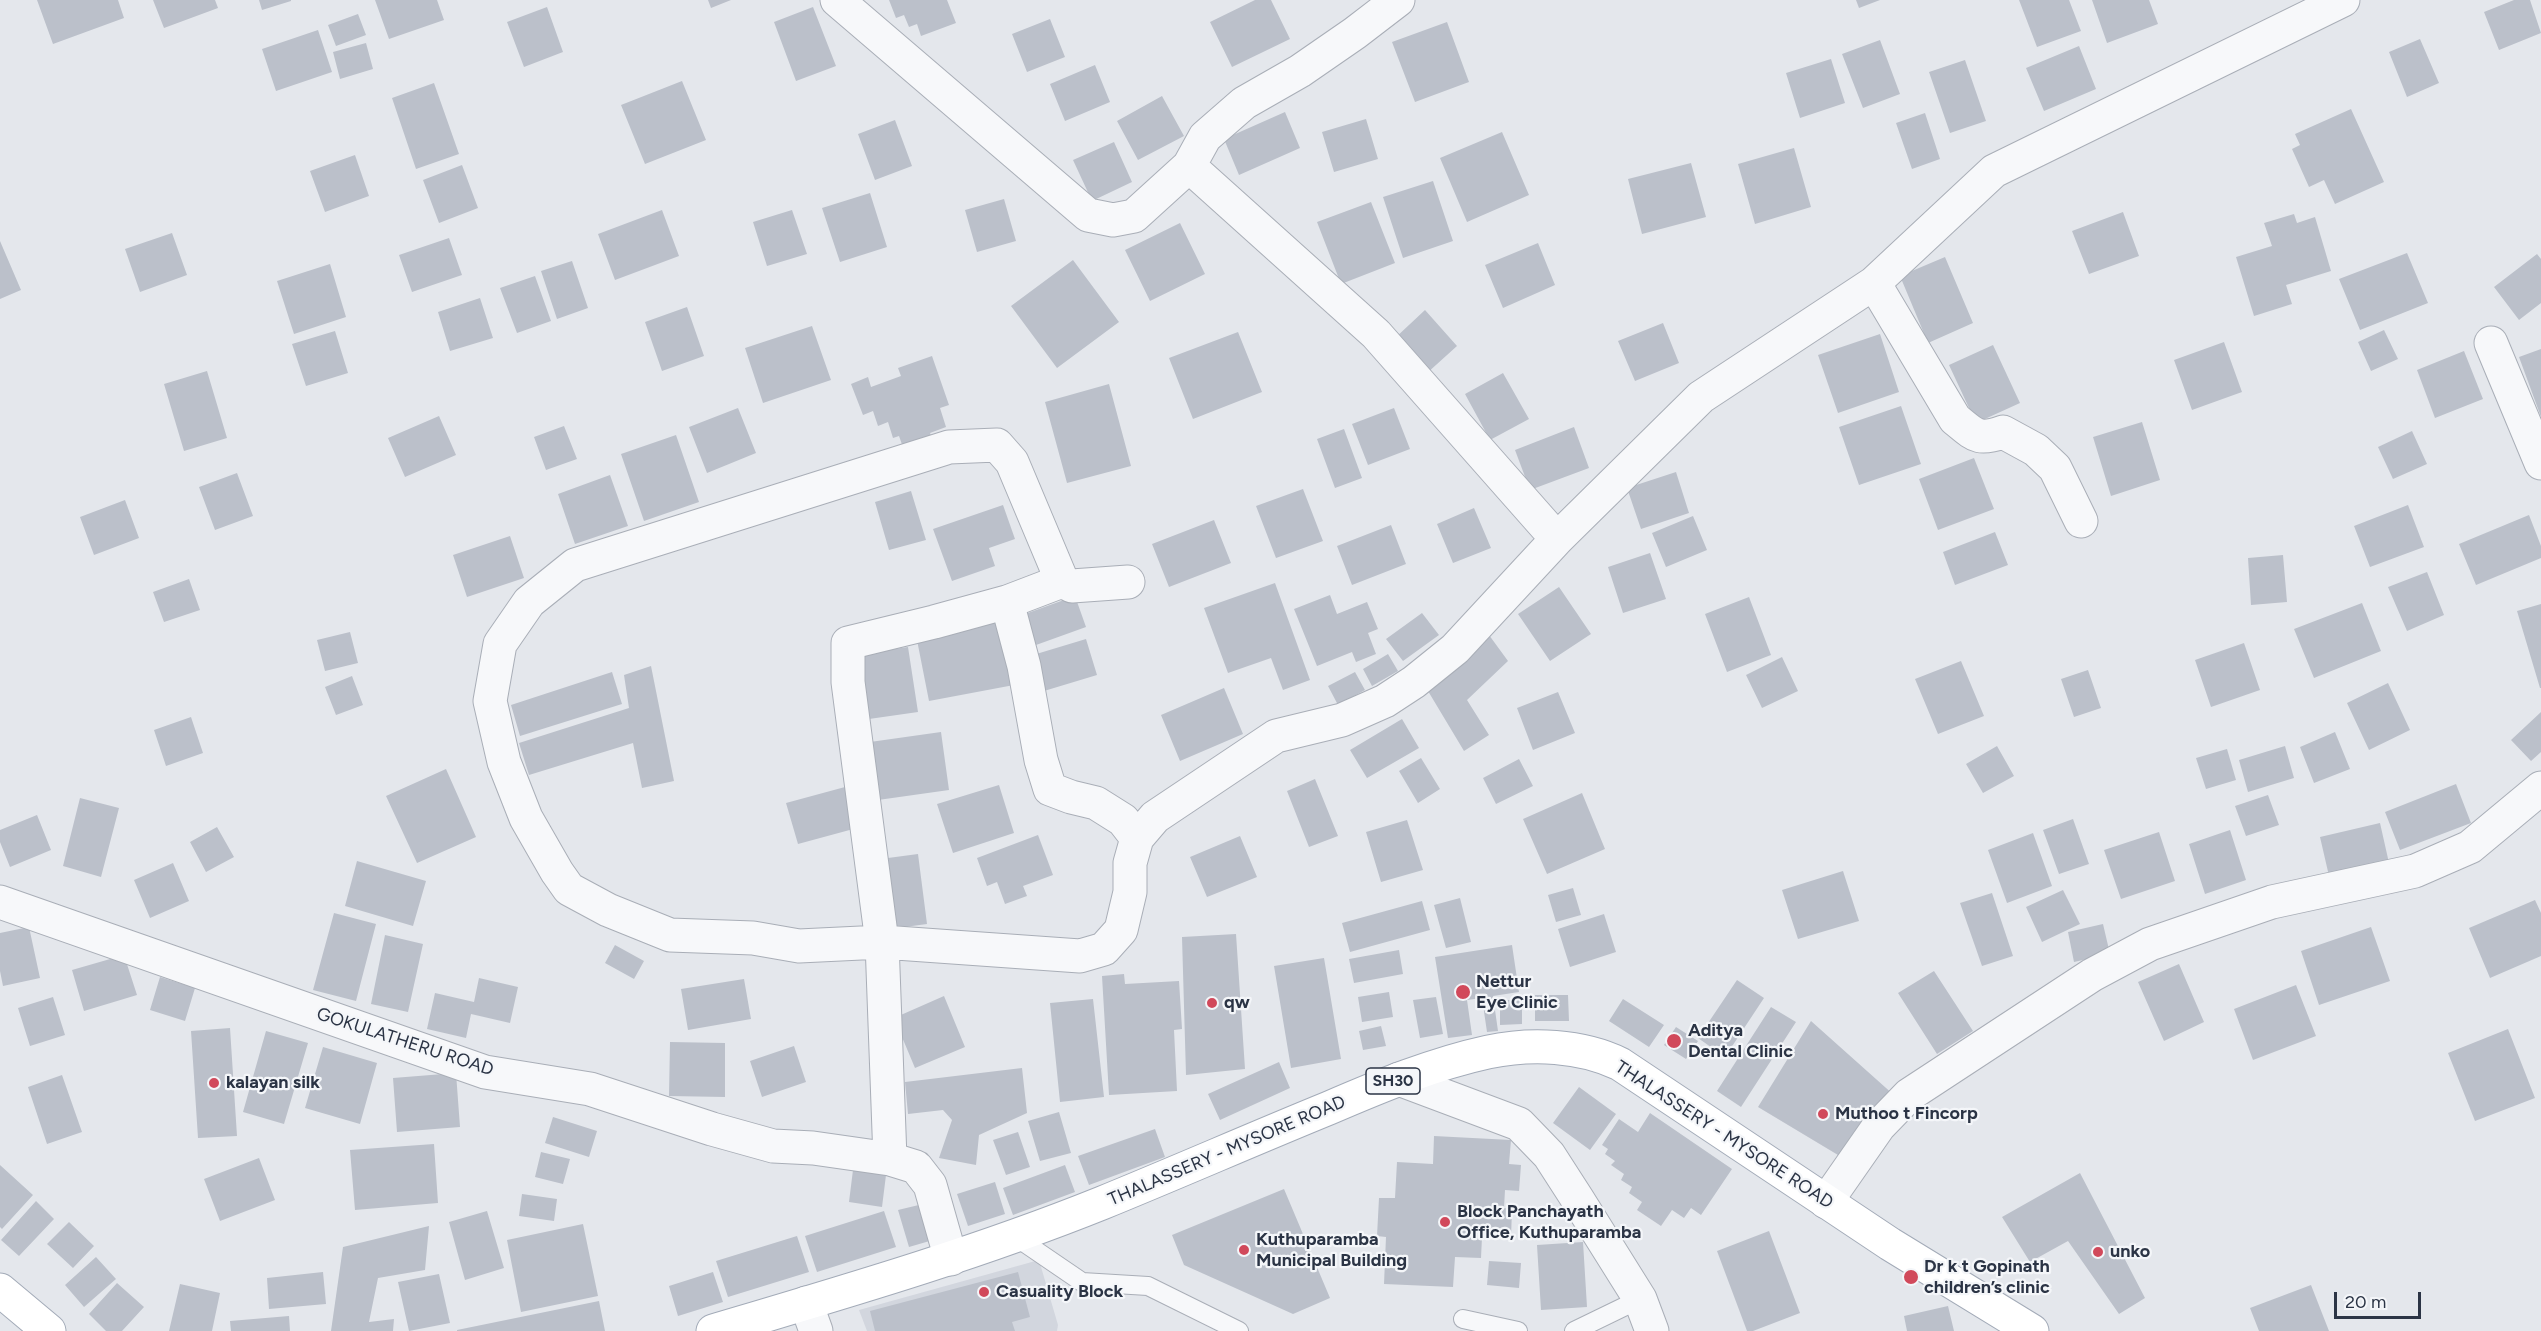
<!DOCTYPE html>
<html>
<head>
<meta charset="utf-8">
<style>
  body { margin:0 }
  #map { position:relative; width:2541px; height:1331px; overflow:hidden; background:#e4e7ec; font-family:Figtree,sans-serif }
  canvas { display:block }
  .scale { position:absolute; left:2334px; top:1292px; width:87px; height:27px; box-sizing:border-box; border:3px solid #2b3445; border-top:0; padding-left:8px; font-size:18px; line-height:21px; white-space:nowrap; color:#2b3445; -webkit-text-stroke:4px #f4f6f9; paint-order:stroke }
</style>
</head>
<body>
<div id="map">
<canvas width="2541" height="1331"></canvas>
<div class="scale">20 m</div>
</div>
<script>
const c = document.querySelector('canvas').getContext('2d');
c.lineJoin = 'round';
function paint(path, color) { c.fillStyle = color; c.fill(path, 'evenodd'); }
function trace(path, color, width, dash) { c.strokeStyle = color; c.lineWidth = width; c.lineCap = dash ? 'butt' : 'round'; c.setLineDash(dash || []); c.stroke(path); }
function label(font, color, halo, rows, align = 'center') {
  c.font = font + ' Figtree,sans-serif'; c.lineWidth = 4.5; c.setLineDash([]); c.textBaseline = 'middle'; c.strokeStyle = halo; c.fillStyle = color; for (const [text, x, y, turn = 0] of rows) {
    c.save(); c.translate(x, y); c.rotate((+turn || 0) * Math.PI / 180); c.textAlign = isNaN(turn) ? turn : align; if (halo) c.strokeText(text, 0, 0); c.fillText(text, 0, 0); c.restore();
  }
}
const built = new Path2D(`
  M1039 1260 1058 1325 1057 1331H867L859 1310Z`);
const building = new Path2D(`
  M37 0H118L124 18 53 44Z
  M153 0H215L218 8 164 28Z
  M259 0H291V1L262 10Z
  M375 0H437L444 20 389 39Z
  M708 0H731L711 8Z
  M889 0H947L956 23 921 36 917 24 909 27 904 15 896 18Z
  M1255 0H1271L1290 39 1232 67 1210 22Z
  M1856 0H1880L1859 8Z
  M2019 0H2069L2081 31 2037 47Z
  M2092 0H2149L2158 24 2107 43Z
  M2514 0H2530L2541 33 2499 50 2484 12Z
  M547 7 563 52 524 67 507 22Z
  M813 7 836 66 796 81 774 22Z
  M358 14 366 35 336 46 328 25Z
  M1050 19 1065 57 1027 72 1012 34Z
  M1447 22 1469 82 1415 102 1392 42Z
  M318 30 332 72 276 91 262 49Z
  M2420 39 2439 83 2407 97 2389 52Z
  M1880 40 1900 94 1863 108 1842 54Z
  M366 43 373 69 340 79 333 52Z
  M2079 46 2096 89 2044 111 2026 68Z
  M1831 59 1845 103 1800 118 1786 73Z
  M1965 60 1986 121 1950 133 1929 72Z
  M1095 65 1110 102 1065 121 1050 84Z
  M682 81 706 140 645 164 621 105Z
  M434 83 459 154 416 169 392 98Z
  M1162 96 1184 136 1138 160 1117 121Z
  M2351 109 2384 182 2335 204 2324 180 2309 187 2292 149 2300 145 2295 134Z
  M1285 112 1300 148 1239 175 1224 139Z
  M1925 113 1940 159 1912 169 1896 123Z
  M1366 119 1378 159 1334 172 1322 132Z
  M895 120 912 166 875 180 858 134Z
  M1502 132 1529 195 1467 222 1440 158Z
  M1114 142 1132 182 1092 201 1073 160Z
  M1794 148 1811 207 1755 224 1738 164Z
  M355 155 369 196 325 212 310 171Z
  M1691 163 1706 217 1642 234 1628 179Z
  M462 165 478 208 439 223 423 180Z
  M1433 181 1453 241 1403 258 1383 197Z
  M870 193 887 247 840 262 822 208Z
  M1004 199 1016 241 977 252 965 210Z
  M1371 202 1395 263 1341 284 1317 222Z
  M662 210 679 256 615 280 598 234Z
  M792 210 807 254 767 266 753 222Z
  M2123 212 2139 256 2089 274 2072 231Z
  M2294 214 2297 223 2315 217 2331 271 2286 285 2292 304 2254 316 2236 257 2272 246 2264 223Z
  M1180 223 1205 274 1150 301 1125 250Z
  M172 233 187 275 140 292 125 249Z
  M449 238 462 275 412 292 399 255Z
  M0 241 21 290 0 299Z
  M1538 243 1555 285 1503 308 1485 265Z
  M2407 253 2428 303 2360 330 2339 279Z
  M2537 254 2541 259V303L2519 320 2494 287Z
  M1945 257 1973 323 1928 343 1900 276Z
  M1073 260 1119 322 1057 368 1011 306Z
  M572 261 588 308 557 319 541 271Z
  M330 264 346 317 294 334 277 281Z
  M535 276 551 321 517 333 500 288Z
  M480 298 493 338 450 351 438 312Z
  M687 307 704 356 662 371 645 322Z
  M1425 310 1457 346 1426 374 1394 339Z
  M1663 323 1679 363 1635 381 1618 341Z
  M812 326 831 380 763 403 745 348Z
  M2384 330 2398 359 2371 371 2358 342Z
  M335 331 348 373 306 386 292 344Z
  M1238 332 1262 392 1193 419 1169 358Z
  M1880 334 1899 392 1838 413 1818 355Z
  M2224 342 2242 392 2192 410 2174 360Z
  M1993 345 2020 403 1976 423 1949 365Z
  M2541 349V417L2519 357Z
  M2464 351 2483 399 2435 418 2417 370Z
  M932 356 949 405 940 408 946 427 930 433 934 443 905 453 899 436 893 438 888 422 878 426 873 411 863 415 851 384 868 377 871 387 901 376 898 368Z
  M207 371 227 438 184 451 164 384Z
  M1503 373 1529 419 1490 440 1465 394Z
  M1109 384 1131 466 1067 483 1045 402Z
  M1901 406 1921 464 1859 485 1839 427Z
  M738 408 756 453 707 473 689 427Z
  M1394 408 1410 449 1368 465 1352 424Z
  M439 416 456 455 405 477 388 438Z
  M2142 422 2160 480 2111 496 2093 437Z
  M564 426 577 459 546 470 534 437Z
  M1574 427 1589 468 1530 490 1515 450Z
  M1344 429 1362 478 1335 488 1317 439Z
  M2412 431 2427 464 2393 479 2378 447Z
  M676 435 699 502 644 521 621 454Z
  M1974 458 1994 509 1938 530 1919 479Z
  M1676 472 1689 513 1641 529 1627 488Z
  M237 473 253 516 215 530 199 487Z
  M610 475 628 526 575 544 558 494Z
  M1303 489 1323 541 1276 558 1256 506Z
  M911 491 926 540 889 550 875 502Z
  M125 500 139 538 94 555 80 517Z
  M1003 505 1015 539 989 548 995 566 952 581 933 529Z
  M2408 505 2424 547 2370 567 2354 526Z
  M1474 508 1491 548 1453 563 1437 524Z
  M2529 515 2541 546V558L2476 585 2459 544Z
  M1693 516 1707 550 1666 567 1652 533Z
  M1214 520 1231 563 1169 587 1152 544Z
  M1391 525 1406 564 1352 585 1337 546Z
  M1995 532 2008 565 1955 585 1943 552Z
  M510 536 524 578 467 597 453 555Z
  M1650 553 1666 599 1623 613 1608 567Z
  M2283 555 2287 602 2251 605 2248 558Z
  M2427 572 2444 615 2407 631 2388 587Z
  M189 579 200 610 164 622 153 592Z
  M1275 583 1310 680 1283 690 1271 658 1228 673 1204 608Z
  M1559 587 1591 634 1550 661 1518 614Z
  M1330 595 1337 614 1367 602 1378 629 1368 633 1376 654 1356 662 1352 652 1317 666 1294 609Z
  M1075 596 1086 627 1036 645 1025 614Z
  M1749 597 1771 655 1727 672 1705 614Z
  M2362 603 2381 651 2314 678 2294 629Z
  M2541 604V688H2540L2517 611Z
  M1422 613 1439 635 1403 661 1386 639Z
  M1002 619 1014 685 929 701 916 635Z
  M350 632 358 663 325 671 317 640Z
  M1489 635 1508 661 1467 700 1489 735 1464 751 1428 691Z
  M1086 639 1097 675 1044 691 1033 655Z
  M2244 643 2260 690 2211 707 2195 660Z
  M908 647 918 712 862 720 852 655Z
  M1388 654 1398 671 1372 686 1363 669Z
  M1782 657 1798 691 1762 708 1746 675Z
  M1961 661 1984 716 1938 734 1915 679Z
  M651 666 674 781 642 788 633 743 529 775 519 743 629 708 624 675Z
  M2088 670 2101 708 2074 717 2061 679Z
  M612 672 622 704 520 736 511 705Z
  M1355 672 1365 690 1338 705 1328 686Z
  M352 676 363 705 336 715 325 687Z
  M2388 683 2410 730 2369 750 2347 703Z
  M1224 688 1243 734 1180 761 1161 715Z
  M1558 692 1575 733 1533 750 1517 708Z
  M2541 712V752L2531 761 2511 740Z
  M191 717 203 753 166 766 154 730Z
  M1402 719 1419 748 1367 778 1350 750Z
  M941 732 949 790 878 800 870 742Z
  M2335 732 2350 769 2314 783 2300 747Z
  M1997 746 2014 776 1983 793 1966 764Z
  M2285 746 2294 778 2248 792 2239 760Z
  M2227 749 2236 780 2206 789 2196 758Z
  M1421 758 1440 789 1418 803 1399 771Z
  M1519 759 1533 786 1496 804 1483 778Z
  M446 769 476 837 417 863 386 796Z
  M1315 779 1338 836 1309 847 1287 791Z
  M2456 784 2471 823 2400 850 2385 812Z
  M999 785 1014 833 953 853 937 804Z
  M845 787 857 828 798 844 786 803Z
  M1582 793 1605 849 1547 874 1523 819Z
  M2268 795 2279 825 2246 836 2235 806Z
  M80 798 119 808 101 877 63 866Z
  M37 815 51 850 10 867 0 842V830Z
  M2073 819 2089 864 2059 874 2043 830Z
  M1407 820 1423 870 1381 882 1366 832Z
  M2380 823 2389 863 2329 876 2320 837Z
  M217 827 234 857 206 872 190 842Z
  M2230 830 2246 880 2205 894 2189 844Z
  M2159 832 2175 881 2121 899 2104 850Z
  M2033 833 2052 886 2007 903 1988 850Z
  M1038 835 1053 875 1023 886 1027 896 1005 904 997 882 987 886 977 858Z
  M1240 836 1257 877 1207 897 1190 857Z
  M918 854 927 924 897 928 888 858Z
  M357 861 426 881 413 926 345 906Z
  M173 863 189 901 150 918 134 880Z
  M1843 871 1859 921 1798 939 1782 890Z
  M1573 888 1581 915 1556 922 1548 895Z
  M2063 890 2080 924 2042 942 2026 907Z
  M1992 893 2013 956 1982 966 1960 903Z
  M1460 898 1471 942 1446 948 1434 905Z
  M2535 900 2541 913V956L2490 978 2469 928Z
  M1422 901 1430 930 1350 952 1342 923Z
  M334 913 376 924 356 1001 313 990Z
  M1604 914 1616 952 1570 967 1558 929Z
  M2103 924 2110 954 2074 962 2068 932Z
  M29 927 40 978 3 986 0 971V933Z
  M2371 927 2390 981 2319 1005 2301 951Z
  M1236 934 1245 1069 1186 1075 1182 937Z
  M385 935 423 944 408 1012 371 1004Z
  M615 945 644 961 634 979 605 963Z
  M1512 945 1519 992 1493 996 1498 1031 1487 1032 1482 998 1467 1000 1472 1035 1448 1038 1435 957Z
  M1399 950 1403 974 1354 983 1349 959Z
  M124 955 137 995 84 1011 72 970Z
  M1324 958 1341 1059 1291 1068 1274 966Z
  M2179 964 2204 1022 2164 1041 2138 982Z
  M1934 971 1973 1031 1937 1054 1898 993Z
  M1124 974 1125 984 1179 981 1182 1029 1174 1030 1177 1091 1109 1095 1102 976Z
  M160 977 195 988 185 1021 150 1010Z
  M479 978 518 987 510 1023 471 1014 466 1038 427 1029 435 993 474 1002Z
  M744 979 751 1019 688 1030 681 989Z
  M1737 980 1764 998 1725 1057 1698 1038Z
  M2296 985 2316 1036 2253 1060 2234 1009Z
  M1389 992 1393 1017 1362 1022 1358 997Z
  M1535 995H1568L1569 1021H1535Z
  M944 996 965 1047 915 1068 894 1018Z
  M53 997 65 1035 30 1046 18 1008Z
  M1436 997 1443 1034 1420 1038 1413 1000Z
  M1093 999 1104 1097 1060 1102 1050 1003Z
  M1623 999 1664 1025 1649 1047 1609 1021Z
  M1500 1000H1522V1024L1500 1025Z
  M1771 1007 1796 1022 1741 1107 1717 1091Z
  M1811 1021 1895 1096 1843 1158 1758 1107Z
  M1381 1026 1386 1046 1363 1050 1359 1031Z
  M1676 1027 1698 1041 1686 1059 1664 1045Z
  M230 1028 237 1136 198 1138 191 1031Z
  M2508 1029 2535 1098 2475 1121 2448 1053Z
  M266 1031 308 1043 284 1124 243 1112Z
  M670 1042 725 1043V1097L669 1096Z
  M794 1046 806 1082 762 1097 750 1061Z
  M323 1047 377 1063 360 1124 305 1108Z
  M1279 1062 1290 1088 1220 1120 1208 1094Z
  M1022 1068 1027 1113 979 1135 976 1165 939 1158 952 1120 943 1110 908 1114 905 1082Z
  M456 1073 460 1127 397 1132 393 1078Z
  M62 1075 82 1132 47 1144 28 1087Z
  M1579 1087 1616 1114 1590 1150 1553 1123Z
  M1059 1112 1071 1153 1040 1161 1028 1121Z
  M1650 1113 1732 1169 1701 1215 1691 1208 1684 1218 1672 1210 1661 1226 1637 1210 1642 1202 1629 1193 1632 1187 1621 1180 1624 1174 1611 1165 1615 1161 1605 1154 1608 1149 1602 1145 1619 1119 1638 1132Z
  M553 1117 597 1131 589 1157 545 1143Z
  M1155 1129 1165 1157 1089 1185 1078 1156Z
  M1018 1132 1030 1167 1006 1175 993 1140Z
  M1434 1136 1511 1140 1509 1164 1521 1165 1519 1191 1505 1190 1504 1208 1512 1209 1511 1238 1482 1237 1481 1258 1455 1257 1453 1287 1384 1284 1386 1237 1377 1236 1379 1198H1395L1397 1162 1433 1164Z
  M434 1144 438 1203 355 1210 350 1150Z
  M541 1152 570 1159 563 1184 535 1177Z
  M259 1158 275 1200 220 1221 204 1179Z
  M0 1165 33 1195 2 1229 0 1227Z
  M1065 1165 1075 1192 1013 1215 1003 1188Z
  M853 1170 886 1175 882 1207 849 1202Z
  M2080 1173 2145 1298 2119 1314 2068 1241 2030 1262 2002 1217Z
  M995 1182 1005 1214 968 1226 957 1194Z
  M1284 1189 1330 1298 1293 1314 1184 1265 1172 1235Z
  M522 1194 557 1199 554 1221 519 1216Z
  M36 1201 54 1219 19 1256 1 1240Z
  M923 1204 933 1240 909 1247 898 1210Z
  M487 1211 504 1268 465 1280 449 1222Z
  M884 1211 896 1247 817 1272 805 1236Z
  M69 1222 94 1246 73 1268 47 1244Z
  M583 1224 598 1296 521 1312 507 1240Z
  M429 1226 425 1270 378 1278 369 1322 394 1319 393 1331H331L343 1247Z
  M1769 1231 1800 1313 1753 1331H1747L1717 1251Z
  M797 1236 809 1272 728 1297 716 1261Z
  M1583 1242 1587 1307 1541 1310 1537 1245Z
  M96 1257 116 1279 84 1307 65 1285Z
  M1489 1261 1521 1263 1519 1288 1487 1285Z
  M323 1272 326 1304 269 1309 267 1278Z
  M713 1272 723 1302 678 1316 669 1286Z
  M1018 1272 1030 1317 1012 1322 1015 1331H875L870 1311Z
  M439 1274 450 1323 409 1331 398 1282Z
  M117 1283 144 1307 122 1331H106L89 1314Z
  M180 1284 220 1293 212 1331H169Z
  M2311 1285 2329 1331H2259L2250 1308Z
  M599 1301 605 1331H457V1330Z
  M1948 1306 1954 1331H1907L1904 1316Z
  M289 1316 290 1331H231L230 1321Z`);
const lane = new Path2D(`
  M1016 1237 1082 1282 1148 1286 1239 1331
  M1463 1319 1518 1331
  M1574 1331 1640 1299`);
const street = new Path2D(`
  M837 0 1088 215 1113 220 1134 216 1189 166 1376 334 1557 539
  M1189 166 1205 137 1244 103 1300 71 1355 33 1398 0
  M1874 283 1955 419C1975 435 1977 441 2003 432L2036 450 2055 468 2081 521
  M2491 343 2541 463
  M1062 581 1007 602 1024 666 1041 760 1050 789 1071 797 1096 803 1123 820 1137 838
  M1007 602 934 622 848 643V682L882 942 799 946 753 938 670 935 608 910 569 889 557 872 526 818 504 762 490 701 500 644 529 602 575 565 949 447 997 445 1012 462 1062 581 1072 586 1128 582
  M0 902 485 1072 590 1089 712 1129 773 1146 813 1148 890 1159
  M1399 1079 1519 1124 1549 1155 1578 1200 1640 1299 1652 1331
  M1826 1202 1879 1126 1909 1095 2092 975 2150 944 2272 902 2415 871 2470 847 2541 788
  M951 1259 930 1185 916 1167 890 1159 882 942 1080 956 1104 949 1121 930 1130 892V863L1137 838 1155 817 1276 736 1342 720 1385 701 1414 682 1455 649 1557 539 1701 397 1874 283 1994 171 2343 0
  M806 1303 816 1331`);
const primary = new Path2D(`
  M0 1290 49 1331
  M713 1331C844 1292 975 1254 1102 1203 1178 1172 1253 1139 1329 1108 1380 1086 1433 1064 1488 1052 1531 1043 1581 1045 1620 1064L1890 1244 2032 1331`);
const markers = [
  [1463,992,8,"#d1495b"],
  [1212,1003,6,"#d1495b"],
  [1674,1041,8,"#d1495b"],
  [214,1083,6,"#d1495b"],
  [1823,1114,6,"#d1495b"],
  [1445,1222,6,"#d1495b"],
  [1244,1250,6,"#d1495b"],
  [2098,1252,6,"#d1495b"],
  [1911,1277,8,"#d1495b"],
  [984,1292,6,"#d1495b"]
];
const shields = [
  [1393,1081,54]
];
const shieldNames = [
  ["SH30",1393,1081]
];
const poiNames = [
  ["Nettur",1476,982],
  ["Eye Clinic",1476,1003],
  ["qw",1224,1003],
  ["Aditya",1688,1031],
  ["Dental Clinic",1688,1052],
  ["kalayan silk",226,1083],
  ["Muthoo t Fincorp",1835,1114],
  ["Block Panchayath",1457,1212],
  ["Office, Kuthuparamba",1457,1233],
  ["Kuthuparamba",1256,1240],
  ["Municipal Building",1256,1261],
  ["unko",2110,1252],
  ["Dr k t Gopinath",1924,1267],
  ["children’s clinic",1924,1288],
  ["Casuality Block",996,1292]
];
const streetNames = [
  ["GOKULATHERU ROAD",405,1042,18],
  ["THALASSERY - MYSORE ROAD",1724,1135,33],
  ["THALASSERY - MYSORE ROAD",1227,1151,-23]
];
paint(built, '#d2d6de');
paint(building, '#bbc0ca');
trace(lane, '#a9aeb7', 20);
trace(street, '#a9aeb7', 35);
trace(primary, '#a3abb8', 35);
trace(lane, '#f7f8fa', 18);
trace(street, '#f7f8fa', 33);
trace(primary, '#fff', 33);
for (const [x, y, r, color] of markers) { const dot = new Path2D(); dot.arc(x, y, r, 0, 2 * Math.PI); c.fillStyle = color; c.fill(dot); trace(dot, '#f4f6f9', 2); }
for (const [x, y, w] of shields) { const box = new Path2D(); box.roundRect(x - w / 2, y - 13, w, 26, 4.5); c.fillStyle = '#f4f6f9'; c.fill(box); trace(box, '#2b3445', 1.5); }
label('bold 16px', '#2b3445', null, shieldNames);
label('bold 18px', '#2b3445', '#f4f6f9', poiNames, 'left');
label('18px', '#2b3445', '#f4f6f9', streetNames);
</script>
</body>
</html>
